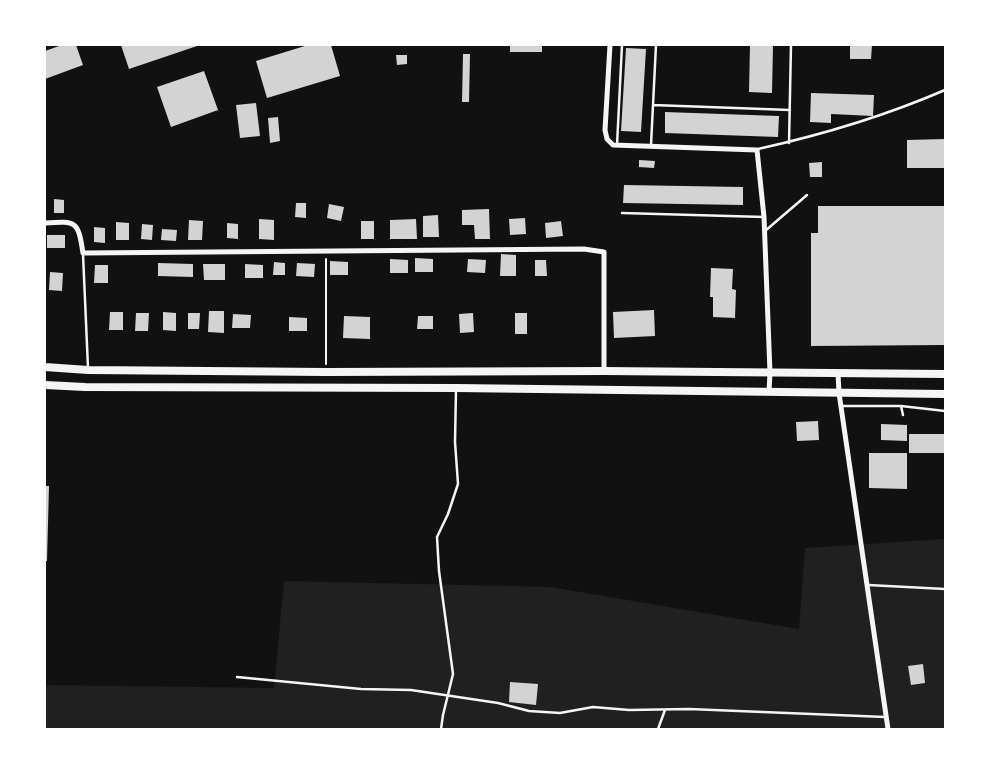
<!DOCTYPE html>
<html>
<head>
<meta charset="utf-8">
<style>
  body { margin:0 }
  #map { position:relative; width:990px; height:774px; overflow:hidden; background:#111; font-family:"Sofia Sans Condensed",sans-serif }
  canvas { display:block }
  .frame { position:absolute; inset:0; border:46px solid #fff; pointer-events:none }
</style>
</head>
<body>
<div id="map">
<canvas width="990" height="774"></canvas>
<div class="frame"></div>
</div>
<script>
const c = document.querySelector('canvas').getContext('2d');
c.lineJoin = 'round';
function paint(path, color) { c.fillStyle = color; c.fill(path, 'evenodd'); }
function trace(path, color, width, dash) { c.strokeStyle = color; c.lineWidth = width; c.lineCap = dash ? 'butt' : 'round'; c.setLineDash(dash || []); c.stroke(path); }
const green = new Path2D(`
  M945 539V729H45V685L274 688 284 581 550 587 799 629 805 548Z`);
const building = new Path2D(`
  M62 45H76L83 65 45 79V51Z
  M121 45H200L129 69Z
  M308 45H331L340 76 267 98 256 61Z
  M510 45H542V52H510Z
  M750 45H773L772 93 749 92Z
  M850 45H872L871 59H850Z
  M626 48 646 49 641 132 621 131Z
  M463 54H470L469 102H462Z
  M396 55H407V64L397 65Z
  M204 71 218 110 171 127 157 87Z
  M811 93 874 95 873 116 831 114V123L810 122Z
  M256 103 260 136 240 138 236 105Z
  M665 112 779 116 778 137 665 133Z
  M278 117 280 141 270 143 268 118Z
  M945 139V168H907V140Z
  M639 160 655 161 654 168 639 167Z
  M822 162V177H810L809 163Z
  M624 185 743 187V205L623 203Z
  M54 199 64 200V213H54Z
  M296 203H306V218L295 217Z
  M329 204 344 207 341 221 327 218Z
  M818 206H945V345L811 346V233H818Z
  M489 209 490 239H475L474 225H462V210Z
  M438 215 439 237H423V216Z
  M525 218 526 234 510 235 509 219Z
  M259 219 274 220V240L259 239Z
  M416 219 417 239H390V220Z
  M189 220 203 221 202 240H188Z
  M361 221H374V239H361Z
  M561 221 563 236 546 238 545 223Z
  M116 222 129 223V240H116Z
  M227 223 238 224V239L227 238Z
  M142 224 153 225 152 240 141 239Z
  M94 227 105 228V243L94 242Z
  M162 229 177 230 176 241 161 240Z
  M47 235H65V248H47Z
  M501 254 516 255V276H500Z
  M415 258 433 259V272H415Z
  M390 259 408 260V273H390Z
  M468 259 486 260 485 273 467 272Z
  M535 260H546L547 276H535Z
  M330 261 348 262V275H330Z
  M274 262 285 263V275H273Z
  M158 263 193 264V277L158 276Z
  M297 263 315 264 314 277 296 276Z
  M203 264H225V280H204Z
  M245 264 263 265V278H245Z
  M95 265H108V283H94Z
  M711 268 733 269 732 289 736 290 735 318 713 317V297H710Z
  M50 272 63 273 62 291 49 290Z
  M654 310 655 336 614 338 613 312Z
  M209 311H224V333L208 332Z
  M110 312H123V330H109Z
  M163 312 176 313V331L163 330Z
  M136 313H149L148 331H135Z
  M188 313H200L199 329H188Z
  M473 313 474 332 460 333 459 314Z
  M515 313H527V334H515Z
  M233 314 251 315 250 328H232Z
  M344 316 370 317V339L343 338Z
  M418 316H433V329H417Z
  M289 317 307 318V331H289Z
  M818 421 819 440 797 441 796 422Z
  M881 424 907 425V441L881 440Z
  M909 434H945V453H909Z
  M869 453H907V489L869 488Z
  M45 486H49L47 561H45Z
  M923 664 925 683 911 685 908 666Z
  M510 682 538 684 536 705 509 702Z`);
const path = new Path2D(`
  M326 364V259`);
const service = new Path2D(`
  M653 105 790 110
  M789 143 791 45
  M617 145 622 45
  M651 145 656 45
  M758 149C821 135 885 116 945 90
  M622 213 764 217
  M765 231 807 195
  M83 254 88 368
  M841 406H901L945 411
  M901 406 903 415
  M868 585 945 589
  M237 677 361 689 411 690 498 703 529 711 560 713 593 707 629 710 689 709 885 717
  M441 729 443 715 453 674 439 571 437 537 448 514 458 484 455 442 456 390
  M658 729 665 710`);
const minor = new Path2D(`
  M610 45 605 130 607 139 613 145 757 150 764 217 770 373 769 392
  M45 223C77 221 78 221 83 253L584 249 604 252V371
  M838 373 839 393 888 729`);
const trunk = new Path2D(`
  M45 367 88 370 326 372 604 371 945 374
  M45 385 85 387 456 388 945 394`);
paint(green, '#202020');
paint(building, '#d3d3d3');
trace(path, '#f5f5f5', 2);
trace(service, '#f5f5f5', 2.5);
trace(minor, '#f5f5f5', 5);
trace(trunk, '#f5f5f5', 8);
</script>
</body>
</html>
